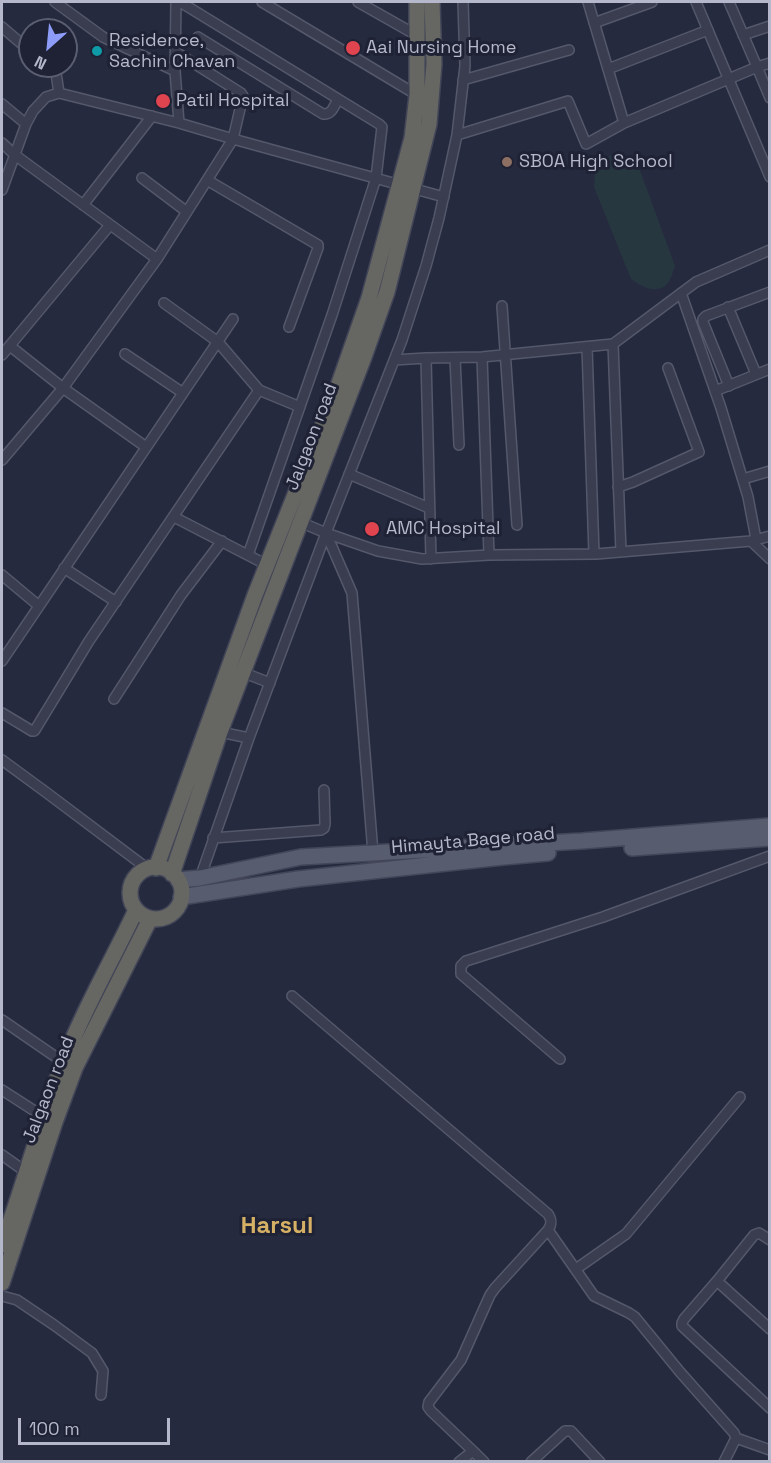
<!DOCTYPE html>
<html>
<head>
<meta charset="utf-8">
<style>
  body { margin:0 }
  #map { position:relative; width:771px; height:1463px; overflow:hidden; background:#252a3f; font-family:"Space Grotesk",sans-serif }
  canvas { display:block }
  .frame { position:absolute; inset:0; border:3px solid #b5b8ca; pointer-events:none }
  .north { position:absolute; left:18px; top:18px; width:60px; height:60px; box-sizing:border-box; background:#1e2234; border:2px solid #5a5e70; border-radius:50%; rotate:207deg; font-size:16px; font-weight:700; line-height:24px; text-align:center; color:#b5b8ca }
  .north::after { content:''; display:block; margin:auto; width:21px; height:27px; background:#8d9cf8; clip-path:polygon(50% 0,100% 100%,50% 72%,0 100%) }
  .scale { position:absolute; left:18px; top:1418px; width:152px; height:27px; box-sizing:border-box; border:3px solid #b5b8ca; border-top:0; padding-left:8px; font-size:18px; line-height:21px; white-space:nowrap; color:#b5b8ca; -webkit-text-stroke:4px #1e2234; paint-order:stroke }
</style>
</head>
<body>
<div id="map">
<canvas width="771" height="1463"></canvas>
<div class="frame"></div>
<div class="north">N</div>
<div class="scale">100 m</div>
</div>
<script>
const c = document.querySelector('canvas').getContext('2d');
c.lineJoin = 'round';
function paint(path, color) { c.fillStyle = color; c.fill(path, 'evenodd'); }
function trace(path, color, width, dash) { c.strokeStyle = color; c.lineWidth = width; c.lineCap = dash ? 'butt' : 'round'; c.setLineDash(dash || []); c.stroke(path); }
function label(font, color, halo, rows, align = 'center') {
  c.font = font + ' "Space Grotesk",sans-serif'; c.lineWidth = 6; c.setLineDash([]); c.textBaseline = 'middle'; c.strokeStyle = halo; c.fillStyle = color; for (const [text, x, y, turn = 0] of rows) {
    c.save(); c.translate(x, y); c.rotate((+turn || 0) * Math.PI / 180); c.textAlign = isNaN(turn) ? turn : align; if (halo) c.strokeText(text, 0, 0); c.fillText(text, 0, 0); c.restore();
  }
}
const green = new Path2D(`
  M617 154 629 157 638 165 675 266C673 271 671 280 667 284 657 295 640 286 631 279L594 187 595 170 606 157Z`);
const minor = new Path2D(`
  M55 2 103 37 175 71
  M176 2 175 71 179 123
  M180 2 379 124 382 127 376 178 332 315 248 555
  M262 2 417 95
  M358 2 418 36
  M588 2 624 123
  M696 2 770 177
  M594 23 652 2
  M2 27 30 51
  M743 35 770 26
  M198 37 323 114C332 115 334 106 338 99
  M770 63 757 67 770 98
  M49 66 56 73 59 93
  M608 69 708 30
  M463 80 569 50
  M2 104 26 124
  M457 135 568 101 586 144 624 123 757 67 729 2
  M2 143 15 155 157 259
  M142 178 187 212
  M207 180 318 245V248L289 327
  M2 190 26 124 33 111 46 97 59 93 179 123 233 139 444 197
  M83 205 152 116
  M681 293 721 408 748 497 756 539
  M164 303 218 342 259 390 300 407
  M502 306 517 525
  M728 307 756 374
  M613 344 621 552
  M10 346 63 388 146 447
  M587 347 594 554
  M125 354 183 393
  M2 355 110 225
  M482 357 489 555
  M426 358 431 559
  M455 358 459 445
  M394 360 426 358 482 357 613 344 696 282 770 250
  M729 386 703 322V319L706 316 770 292
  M715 391 770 369
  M2 460 63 388 157 259 233 139 243 96 241 93 176 52
  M349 474 429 508
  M743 479 770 471
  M618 487 633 482 699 452 668 368
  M174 517 267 565
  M300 522 326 533 378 551 422 559 489 555 596 554 751 541 770 536
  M326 533 352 593 373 853
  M751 541 770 559
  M64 568 116 602
  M2 575 39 606
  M2 661 233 319
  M242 672 270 683
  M114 699 181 595 222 541
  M2 713 32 731H34L35 730 89 641 259 390
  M220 732 249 738
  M2 760 47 793 148 869
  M213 838 321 830 324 828 325 824 324 790
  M200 878 249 738 326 533 402 340 426 266 439 218 457 135 465 66 463 2
  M292 996 548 1214C552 1220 552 1224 548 1230L495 1288 490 1295 461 1360 429 1402 428 1407 431 1411 473 1451
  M2 1020 66 1064
  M560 1059 461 974V966L466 961 603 917 770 856
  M2 1090 47 1119
  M2 1155 26 1172
  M548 1230 594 1296 629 1313 635 1317 680 1372 734 1433 736 1438 724 1462
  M770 1240 759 1233 754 1235 717 1281 684 1319 682 1323V1326L770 1408
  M576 1269 626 1234 740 1097
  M717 1281 770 1329
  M2 1296 17 1300 54 1325 92 1353 103 1371 101 1395
  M736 1438 770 1450
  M459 1462 473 1451 484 1462
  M531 1462 565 1431H571L600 1462`);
const primary = new Path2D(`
  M632 848 770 838
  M178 880 200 878 301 857 582 841 770 826
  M181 897 298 879 503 857 548 853`);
const trunk = new Path2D(`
  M130 893a26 26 0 1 1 52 0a26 26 0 1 1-52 0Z
  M156 868 255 595 336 392 369 298 412 138 417 95V2
  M172 874 220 732 364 357 387 292 429 124 434 64 432 2
  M2 1245C24 1185 40 1123 63 1063 83 1010 112 961 136 910
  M2 1283 55 1122 75 1068 150 919`);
const markers = [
  [353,48,8,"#e0444e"],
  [97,51,6,"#0f9aa8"],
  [163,101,8,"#e0444e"],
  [507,162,6,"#8d6e63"],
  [372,529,8,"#e0444e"]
];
const poiNames = [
  ["Residence,",109,41],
  ["Sachin Chavan",109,62],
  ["Aai Nursing Home",366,48],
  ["Patil Hospital",176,101],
  ["SBOA High School",519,162],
  ["AMC Hospital",386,529]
];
const streetNames = [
  ["Jalgaon road",312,437,-69],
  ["Himayta Bage road",473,841,-5],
  ["Jalgaon road",49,1090,-69]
];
const districtNames = [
  ["Harsul",277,1226]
];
paint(green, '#273740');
trace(minor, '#54586a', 12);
trace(primary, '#424658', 18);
trace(trunk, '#414557', 18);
trace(minor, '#393d4f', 9);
trace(primary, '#575c6f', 15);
trace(trunk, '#666662', 15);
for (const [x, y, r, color] of markers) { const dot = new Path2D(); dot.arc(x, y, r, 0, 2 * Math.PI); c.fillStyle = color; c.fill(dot); trace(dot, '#1e2234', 2); }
label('18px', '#b5b8ca', '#1e2234', poiNames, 'left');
label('18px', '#b5b8ca', '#1e2234', streetNames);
label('bold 24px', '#d5b065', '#1e2234', districtNames);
</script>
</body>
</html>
